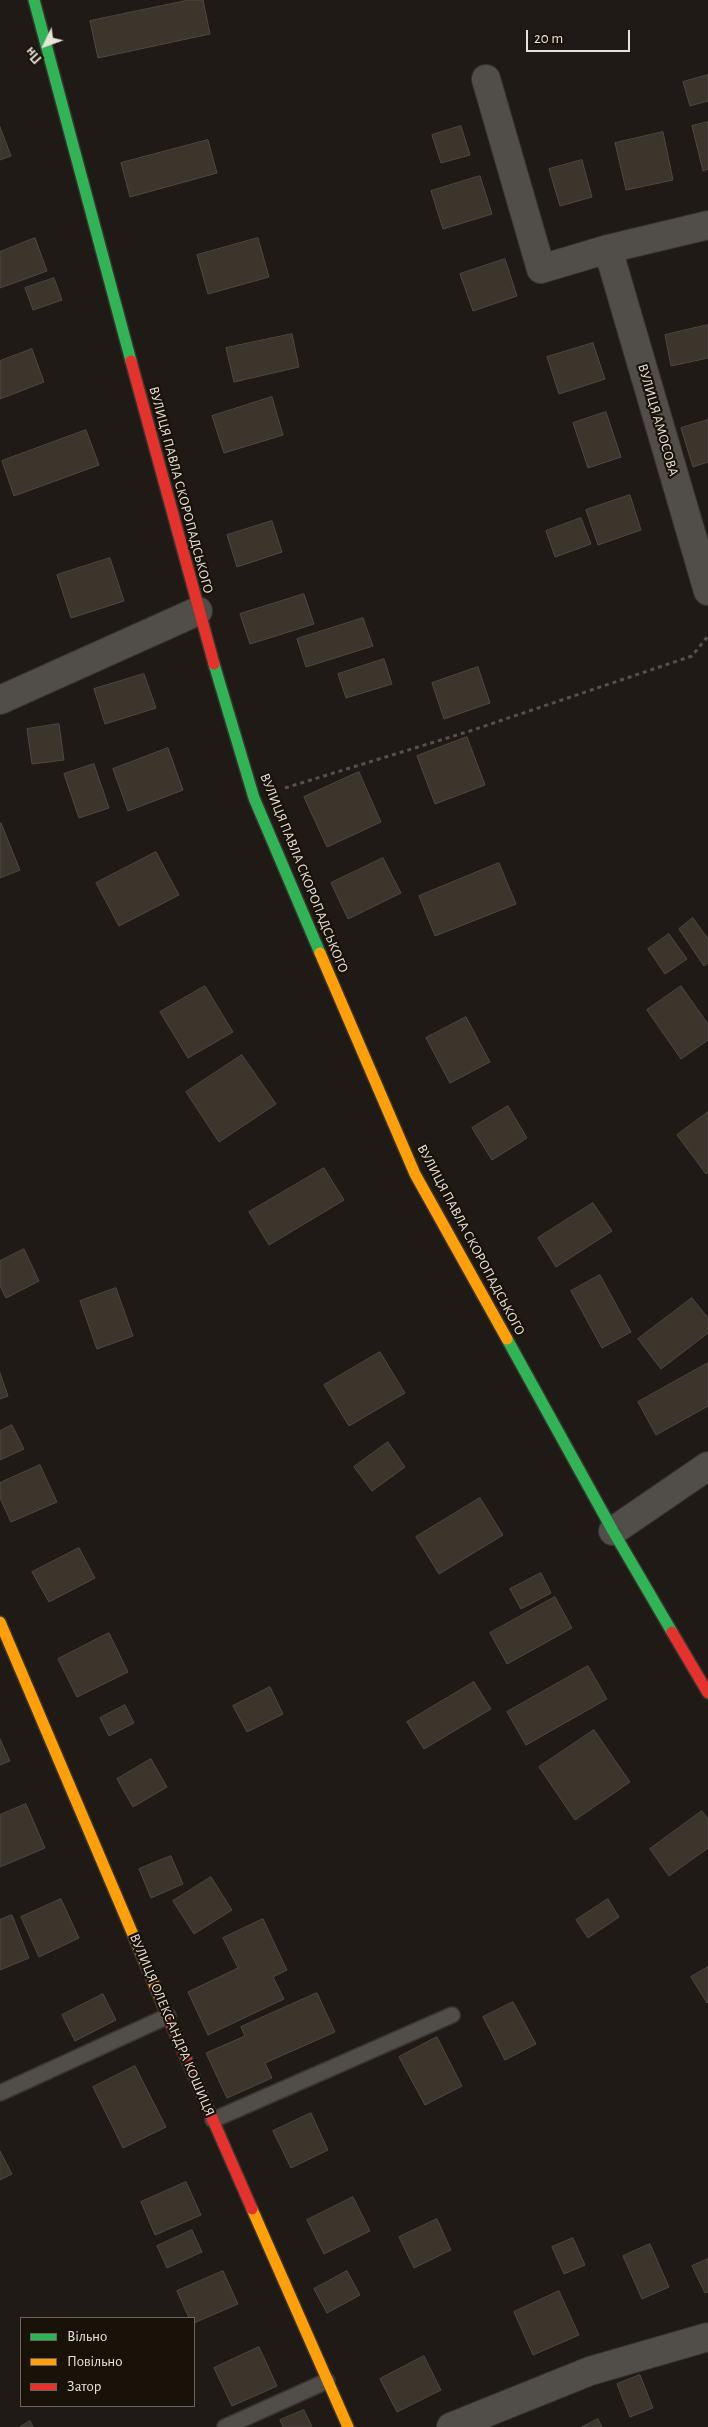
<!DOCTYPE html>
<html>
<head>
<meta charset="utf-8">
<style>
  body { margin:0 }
  #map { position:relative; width:708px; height:2427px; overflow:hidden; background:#1f1a15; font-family:"Alegreya Sans",sans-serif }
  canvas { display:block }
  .legend { position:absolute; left:20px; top:2317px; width:175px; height:90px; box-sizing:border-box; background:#191209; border:1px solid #6c655d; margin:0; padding:6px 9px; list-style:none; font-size:15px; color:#e8e2db }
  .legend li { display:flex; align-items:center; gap:10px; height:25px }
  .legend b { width:25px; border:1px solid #6c655d }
  .north { position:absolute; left:20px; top:20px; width:50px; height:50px; -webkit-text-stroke:4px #191209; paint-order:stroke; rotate:228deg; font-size:14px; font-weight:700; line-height:20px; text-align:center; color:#e8e2db }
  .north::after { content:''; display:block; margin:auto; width:18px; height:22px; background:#e8e2db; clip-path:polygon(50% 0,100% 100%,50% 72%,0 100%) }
  .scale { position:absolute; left:526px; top:30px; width:104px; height:22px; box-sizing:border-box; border:2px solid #e8e2db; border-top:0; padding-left:6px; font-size:15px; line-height:18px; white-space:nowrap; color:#e8e2db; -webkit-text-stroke:4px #191209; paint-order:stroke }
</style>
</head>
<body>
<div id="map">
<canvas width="708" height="2427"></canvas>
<ul class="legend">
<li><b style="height:6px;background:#30b455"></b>Вільно</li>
<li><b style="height:6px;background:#ff9f0a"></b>Повільно</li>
<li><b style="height:6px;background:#e5322d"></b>Затор</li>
</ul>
<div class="north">Пн</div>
<div class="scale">20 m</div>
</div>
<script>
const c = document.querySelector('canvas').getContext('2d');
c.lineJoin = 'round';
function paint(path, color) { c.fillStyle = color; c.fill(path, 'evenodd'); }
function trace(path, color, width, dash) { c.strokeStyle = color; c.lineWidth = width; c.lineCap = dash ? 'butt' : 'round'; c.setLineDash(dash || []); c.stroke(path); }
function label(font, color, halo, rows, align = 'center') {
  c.font = font + ' "Alegreya Sans",sans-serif'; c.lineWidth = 4.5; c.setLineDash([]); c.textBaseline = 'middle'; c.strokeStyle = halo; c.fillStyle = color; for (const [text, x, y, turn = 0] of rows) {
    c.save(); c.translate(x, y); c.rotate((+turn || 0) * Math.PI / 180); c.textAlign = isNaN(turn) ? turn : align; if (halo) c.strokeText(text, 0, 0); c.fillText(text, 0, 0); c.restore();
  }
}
const building = new Path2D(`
  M189 0H203L210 34 98 58 90 21Z
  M708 75V101L690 106 683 82Z
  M708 122V169L703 171 692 126Z
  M461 126 470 155 441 163 432 135Z
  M0 127 11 156 0 160Z
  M663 132 673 180 626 190 615 143Z
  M208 140 217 173 130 197 121 163Z
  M582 160 592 197 560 206 549 169Z
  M480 176 492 214 443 229 431 191Z
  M35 238 47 271 0 288V252Z
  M258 238 269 277 208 294 197 255Z
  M505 259 517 296 473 311 460 274Z
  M54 278 62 300 33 310 25 288Z
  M708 325V358L671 366 665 335Z
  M292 334 299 367 234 382 226 348Z
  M593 343 605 379 559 394 547 357Z
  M32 349 44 382 0 399V361Z
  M272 397 283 435 224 453 212 416Z
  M606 412 621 457 588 468 573 423Z
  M708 420V462L693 467 681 428Z
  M86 430 99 465 14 496 2 461Z
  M630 495 641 530 598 545 586 510Z
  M581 518 591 544 555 557 546 531Z
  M272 521 282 552 237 567 227 535Z
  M110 558 124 601 71 618 57 575Z
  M304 594 314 624 250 644 240 614Z
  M363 618 373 646 306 667 297 639Z
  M384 659 392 684 346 698 338 674Z
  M478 667 490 703 444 719 432 683Z
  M144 674 156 708 105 724 94 689Z
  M59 724 64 760 32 764 27 729Z
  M467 737 485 785 435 804 417 756Z
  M168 748 183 790 128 811 113 769Z
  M94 764 109 808 79 818 64 774Z
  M359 772 381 822 327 847 304 797Z
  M1 823 20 870 0 878V824Z
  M156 852 179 895 119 926 96 883Z
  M383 858 401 893 348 919 331 883Z
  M499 863 516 904 435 936 419 896Z
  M693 918 708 939V963L704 966 679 929Z
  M669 934 687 959 665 974 648 949Z
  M205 986 233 1032 188 1058 160 1012Z
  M681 986 708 1024V1040L681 1059 647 1010Z
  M466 1017 490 1062 450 1083 426 1038Z
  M242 1055 276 1104 219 1142 186 1092Z
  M508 1106 527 1138 492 1160 472 1128Z
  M708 1112V1172L706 1174 677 1135Z
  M324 1168 344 1200 269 1245 249 1212Z
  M593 1203 612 1231 556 1267 538 1238Z
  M24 1249 39 1281 6 1298 0 1286V1261Z
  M600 1275 631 1332 602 1348 571 1291Z
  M116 1288 133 1336 97 1349 80 1301Z
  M692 1298 708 1318V1333L661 1369 638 1339Z
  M380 1352 405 1393 349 1426 324 1385Z
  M708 1363V1406L656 1435 638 1402Z
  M0 1373 8 1396 0 1399Z
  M12 1425 24 1449 0 1460V1431Z
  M388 1442 405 1467 372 1491 354 1467Z
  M40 1465 57 1502 11 1522 0 1498V1483Z
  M480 1498 503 1535 439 1574 416 1537Z
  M79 1548 95 1578 49 1602 32 1572Z
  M541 1573 551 1593 521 1609 510 1589Z
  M555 1597 572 1628 507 1664 490 1633Z
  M109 1633 128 1672 77 1697 58 1659Z
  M588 1666 607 1699 526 1745 507 1712Z
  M474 1682 491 1709 424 1749 407 1722Z
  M270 1687 283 1714 247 1732 233 1706Z
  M125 1705 134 1723 109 1736 100 1718Z
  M594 1730 630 1782 575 1820 539 1767Z
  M0 1739 10 1761 0 1765Z
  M151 1759 167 1787 133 1807 117 1779Z
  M26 1804 45 1848 0 1867V1815Z
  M702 1811 708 1819V1848L669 1876 650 1849Z
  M171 1856 183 1884 151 1898 139 1869Z
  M211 1877 232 1910 194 1934 173 1901Z
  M61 1899 79 1938 39 1957 21 1917Z
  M608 1899 619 1917 588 1938 576 1920Z
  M12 1915 29 1958 0 1970V1920Z
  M263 1919 287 1970 273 1977 284 1999 208 2035 188 1992 238 1968 223 1938Z
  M708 1967V2002L707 2003 691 1977Z
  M317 1993 335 2032 265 2063 272 2078 227 2098 206 2053 245 2036 241 2027Z
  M103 1994 116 2020 75 2041 62 2015Z
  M513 2002 536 2044 505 2060 483 2017Z
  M437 2037 462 2086 425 2105 399 2057Z
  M135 2066 166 2127 123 2148 93 2087Z
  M311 2113 328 2150 291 2168 273 2131Z
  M0 2151 12 2174 0 2180Z
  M186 2182 201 2215 155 2235 141 2202Z
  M353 2197 370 2231 324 2254 307 2220Z
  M437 2219 451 2250 414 2268 399 2237Z
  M192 2230 202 2252 167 2268 157 2246Z
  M573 2238 585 2265 564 2274 552 2247Z
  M650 2244 669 2287 642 2299 623 2256Z
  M708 2259V2292L705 2293 692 2266Z
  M223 2271 238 2304 194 2323V2318H189L177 2291Z
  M347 2271 360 2295 327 2313 314 2289Z
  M559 2291 579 2335 533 2355 514 2312Z
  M259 2347 277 2386 232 2406 214 2368Z
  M424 2356 441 2390 397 2412 380 2379Z
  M640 2375 653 2408 630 2417 617 2384Z
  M304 2410 312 2427H283L280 2420Z
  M598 2419 602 2427H582Z
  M30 2421 33 2427H20Z`);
const path = new Path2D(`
  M285 788 470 731 692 656 708 636`);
const lane = new Path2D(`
  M0 2093 168 2016
  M213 2120 452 2015
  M225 2427 327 2381`);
const street = new Path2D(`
  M486 79 541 269 608 249 708 225
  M608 249 708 591
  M0 700 198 611
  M613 1531 708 1466
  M451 2427 590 2371 708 2337`);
const fast = new Path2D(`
  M34 0 131 361
  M214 664 254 798 320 953
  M507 1339 613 1531 672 1632`);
const slow = new Path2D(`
  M320 953 415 1174 507 1339
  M0 1622 171 2024
  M252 2209 348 2427`);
const jam = new Path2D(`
  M131 361 214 664
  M672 1632 708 1693
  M171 2024 252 2209`);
const streetNames = [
  ["ВУЛИЦЯ АМОСОВА",658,420,74],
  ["ВУЛИЦЯ ПАВЛА СКОРОПАДСЬКОГО",181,490,75],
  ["ВУЛИЦЯ ПАВЛА СКОРОПАДСЬКОГО",304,873,68],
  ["ВУЛИЦЯ ПАВЛА СКОРОПАДСЬКОГО",471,1240,62],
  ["ВУЛИЦЯ ОЛЕКСАНДРА КОШИЦЯ",172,2025,67]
];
paint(building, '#3c352c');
trace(building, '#4d4944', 1);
trace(lane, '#393531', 18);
trace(street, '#393531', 30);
trace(fast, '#393531', 14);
trace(slow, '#393531', 14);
trace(jam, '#393531', 14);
trace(path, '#55524e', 3, [4, 4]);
trace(lane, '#514e4a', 15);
trace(street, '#514e4a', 28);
trace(fast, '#30b455', 11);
trace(slow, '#ff9f0a', 11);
trace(jam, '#e5322d', 11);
label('14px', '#e8e2db', '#191209', streetNames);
</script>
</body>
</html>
